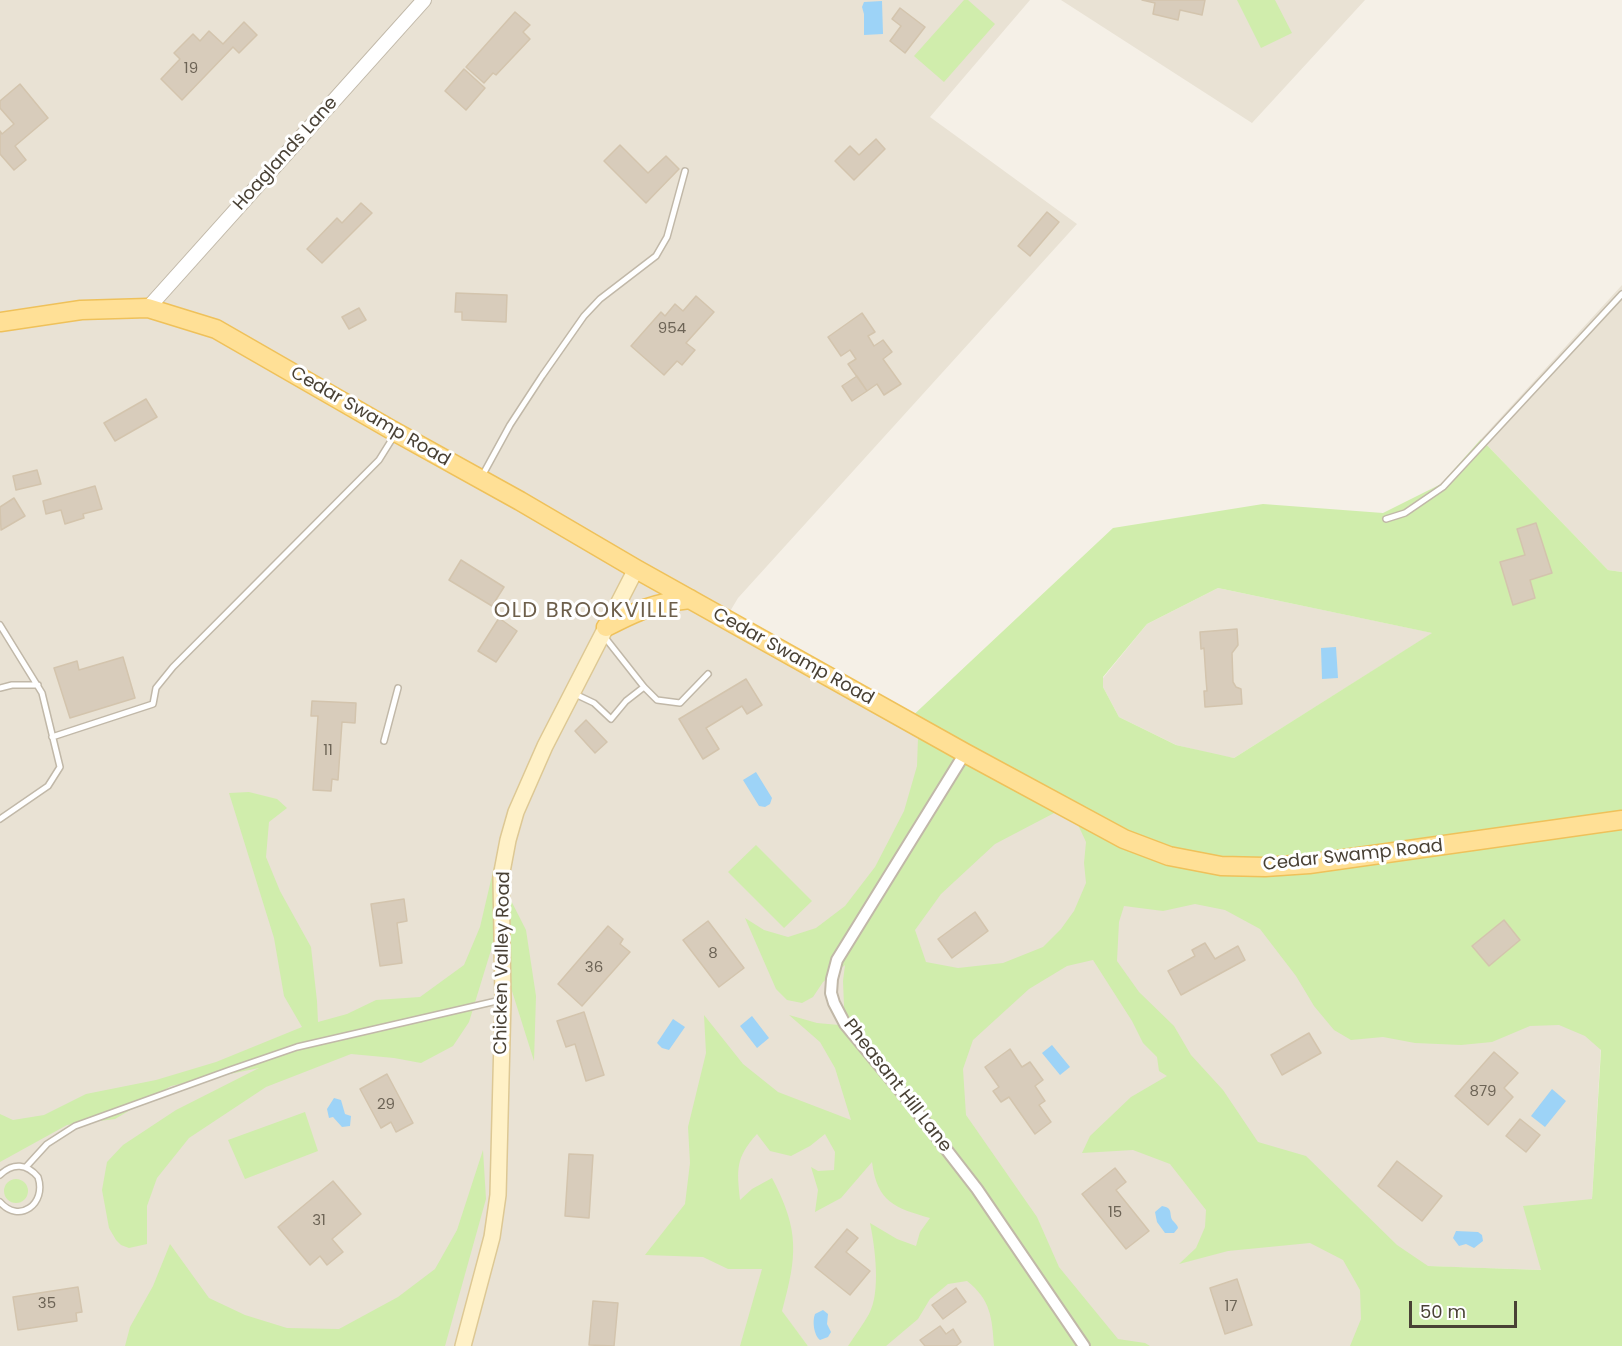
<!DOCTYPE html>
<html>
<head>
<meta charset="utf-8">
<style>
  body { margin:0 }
  #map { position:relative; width:1622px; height:1346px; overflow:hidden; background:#f5f0e7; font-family:Poppins,sans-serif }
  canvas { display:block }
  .scale { position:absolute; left:1409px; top:1301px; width:108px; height:27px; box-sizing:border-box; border:3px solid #494135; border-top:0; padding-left:8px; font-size:18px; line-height:21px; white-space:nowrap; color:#494135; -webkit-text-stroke:4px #fff; paint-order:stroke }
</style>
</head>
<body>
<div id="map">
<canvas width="1622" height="1346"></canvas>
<div class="scale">50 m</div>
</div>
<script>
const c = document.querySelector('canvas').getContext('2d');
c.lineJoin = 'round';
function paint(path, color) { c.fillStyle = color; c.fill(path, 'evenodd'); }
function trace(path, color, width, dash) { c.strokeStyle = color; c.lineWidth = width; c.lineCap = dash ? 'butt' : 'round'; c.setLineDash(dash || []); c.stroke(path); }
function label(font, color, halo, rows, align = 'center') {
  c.font = font + ' Poppins,sans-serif'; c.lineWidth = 6; c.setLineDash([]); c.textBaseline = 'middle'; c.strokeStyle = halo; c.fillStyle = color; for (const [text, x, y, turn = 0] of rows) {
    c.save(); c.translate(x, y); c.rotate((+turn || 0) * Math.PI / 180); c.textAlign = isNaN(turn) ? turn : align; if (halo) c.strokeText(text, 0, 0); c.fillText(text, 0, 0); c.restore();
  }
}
const residential = new Path2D(`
  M0 0H1030L930 117 1077 224 738 598 726 618 907 721 1603 1011 1592 1199 1541 1270 1394 1265 1430 1346H808L770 1297 742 1346H0Z
  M1061 0H1365L1252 123Z
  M1622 285V572L1608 570 1481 439Z
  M1218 588 1433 633 1234 758 1221 756 1176 745 1119 717 1103 687V678L1147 624Z`);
const green = new Path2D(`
  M964 0H968L995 24 944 82 914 56Z
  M1237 0H1275L1292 33 1261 48Z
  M1481 439 1608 570 1622 572V1346H1350L1361 1319 1360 1290 1343 1260 1310 1243 1228 1251 1179 1264 1196 1248 1205 1227 1206 1210 1170 1164 1133 1150 1082 1153 1090 1136 1131 1097 1167 1076 1159 1071 1157 1057 1143 1043 1132 1021 1093 960 1067 966 1029 989 973 1040 963 1069 966 1115 1037 1217 1059 1267 1118 1339 1145 1343 1150 1346H994C992 1318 991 1300 967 1281L948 1284 930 1299 918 1319 886 1346H848C855 1335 863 1325 869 1314 881 1292 875 1247 870 1223L897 1239 916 1246 920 1232 930 1218C895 1208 877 1202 872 1162L841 1198 815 1212 818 1190 811 1167 818 1171 834 1170 835 1152 825 1134 810 1146 791 1156 770 1151 757 1134C735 1158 737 1170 740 1200L752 1189 772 1178C800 1231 797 1256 782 1311L808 1346H740L762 1269H728L703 1257 645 1255 685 1204 690 1163 688 1127 706 1053 704 1015 743 1064 778 1092 851 1120 835 1068 820 1042 789 1015 817 1023 839 1025 844 1006 843 981 845 965 823 982 813 997 802 1003 787 1000 776 989 745 918 764 930 788 937 816 928 845 906 875 867 904 811 917 766 918 738 912 726 1176 862 1309 864 1169 856 907 721 1113 528 1263 504 1383 513 1441 484ZM1218 588 1432 633 1234 758 1176 745 1119 717 1103 687V677L1147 624ZM1058 811 1073 814 1086 842 1084 863 1086 883 1074 911 1061 929 1043 947 1003 963 958 968 926 962 915 930 941 894 995 844ZM1195 904 1225 910 1260 929 1296 976 1314 1006 1334 1030 1351 1040 1383 1037 1415 1043 1461 1045 1492 1042 1530 1026 1559 1025 1585 1036 1601 1050 1592 1199 1523 1206 1541 1270 1428 1266 1397 1245 1306 1156 1258 1142 1223 1090 1191 1055 1174 1026 1139 992 1117 961 1119 922 1124 906 1163 911Z
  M249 792 277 799 287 808 269 822 266 857 280 891 311 947 317 1001 318 1022 347 1014 376 1000 420 997 464 965 480 927 494 867 526 930 536 996 534 1061 495 937 469 1022 453 1046 421 1063 394 1058 351 1054 266 1087 189 1138 157 1178 147 1206V1244L129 1248 121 1245 116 1240 109 1228 102 1190 107 1162 123 1145 176 1110 259 1068 171 1086 115 1119 67 1125 0 1162V1114L13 1120 44 1115 86 1094 156 1080 216 1062 302 1027 284 996 274 938 229 793Z
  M756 845 812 901 784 928 728 872Z
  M305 1112 318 1151 245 1179 228 1140Z
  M483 1150 486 1199 445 1346H125L130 1327 153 1286 170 1244 209 1298 245 1315 287 1328 339 1329 398 1297 435 1269 457 1230Z
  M4 1191a12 12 0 1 1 24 0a12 12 0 1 1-24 0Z`);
const water = new Path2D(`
  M882 1 883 34 864 35V14L862 7 864 2Z
  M1336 647 1338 678 1322 679 1321 648Z
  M756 772 772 798 770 804 765 807 759 806 743 780Z
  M752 1016 769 1038 757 1048 740 1026Z
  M673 1019 685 1027 669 1050 662 1048 657 1043Z
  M1052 1045 1070 1067 1060 1075 1042 1053Z
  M1552 1089 1566 1101 1545 1127 1531 1116Z
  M334 1098 341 1100 345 1114 351 1116 350 1126 342 1127 333 1117 329 1118 327 1109Z
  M1162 1206C1171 1208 1170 1210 1171 1217 1172 1222 1177 1223 1178 1228L1174 1233H1165L1157 1222 1155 1212Z
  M1456 1231 1478 1232 1482 1235 1483 1241 1474 1248 1466 1244 1459 1246 1453 1238Z
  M823 1310 828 1314 827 1324 831 1332 828 1337 820 1340C814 1336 812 1321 815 1314Z`);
const building = new Path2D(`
  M1142 0H1205L1202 15 1180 10 1178 20 1153 14 1155 3Z
  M900 8 925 27 905 53 890 41 901 26 892 19Z
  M515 12 530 25 523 32 530 39 496 75 493 73 484 83 466 67Z
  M244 22 257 35 239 53 233 47 182 100 161 79 180 59 174 53 193 34 200 41 209 31 223 44Z
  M464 69 485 88 466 110 445 91Z
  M20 84 48 118 15 146 26 160 14 170 0 154V131L2 134 14 124 0 108V101Z
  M876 139 885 149 854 180 835 161 850 146 859 155Z
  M620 145 648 173 666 156 679 169 646 203 604 161Z
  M361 203 372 213 322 263 307 249 337 218 342 223Z
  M1047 212 1059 222 1030 256 1018 246Z
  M456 293 507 295 506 322 462 320V312H455Z
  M696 296 714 312 686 343 695 350 682 365 677 361 664 375 631 346 661 312 665 316 675 304 683 311Z
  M359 308 366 320 349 329 342 317Z
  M862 313 875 332 868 336 874 346 883 340 892 352 883 359 901 384 884 395 877 384 867 391 848 364 856 359 850 350 841 356 828 337Z
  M857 376 867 391 852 401 842 386Z
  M146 399 157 417 115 441 104 423Z
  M37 470 41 484 16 490 13 476Z
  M95 486 102 509 83 514 84 518 65 524 61 510 46 514 43 501Z
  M14 498 25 516 1 530 0 507Z
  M1536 523 1552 573 1530 580 1535 598 1513 605 1500 562 1525 555 1517 529Z
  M461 560 504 587 492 606 449 580Z
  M499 618 517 631 496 662 478 651Z
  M1237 629 1238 645 1232 653 1233 682 1236 687 1241 689 1242 704 1205 707 1204 691H1207L1206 679 1204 648 1201 649 1200 632Z
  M123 657 135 698 70 718 54 668 77 661 79 670Z
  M746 679 762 705 747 714 742 706 706 728 719 749 703 759 679 719Z
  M312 701 356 703 355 723 342 722 338 780 332 779 331 791 313 790 318 716H311Z
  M586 720 607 742 595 753 575 731Z
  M404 899 407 921 397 923 402 963 380 966 371 904Z
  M975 912 988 931 952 958 938 939Z
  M1504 920 1520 940 1489 966 1472 946Z
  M708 921 744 968 719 987 683 940Z
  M608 926 623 939 620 944 630 952 582 1006 558 984Z
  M1205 943 1215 959 1238 946 1245 960 1181 995 1168 971 1195 956 1192 950Z
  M584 1012 604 1075 586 1081 575 1044 566 1047 557 1021Z
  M1309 1033 1321 1053 1282 1075 1271 1055Z
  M1010 1049 1022 1067 1030 1062 1043 1080 1035 1086 1045 1101 1039 1105 1051 1122 1035 1134 1009 1097 1001 1102 993 1091 999 1087 985 1067Z
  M1494 1052 1518 1073 1504 1088 1513 1097 1488 1125 1455 1096Z
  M387 1074 413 1123 396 1132 391 1122 381 1128 360 1089Z
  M1520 1119 1540 1135 1526 1152 1506 1136Z
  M569 1154 593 1155 589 1218 565 1216Z
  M1397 1161 1442 1196 1422 1221 1378 1186Z
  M1115 1168 1126 1182 1116 1190 1149 1231 1126 1249 1082 1194Z
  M333 1181 361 1214 332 1239 343 1252 327 1265 320 1256 310 1265 278 1227Z
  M847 1229 858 1238 846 1252 870 1271 850 1295 815 1267Z
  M1237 1279 1252 1325 1225 1334 1210 1288Z
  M78 1287 82 1312 76 1313 77 1321 18 1330 13 1297Z
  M956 1288 966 1302 943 1319 932 1305Z
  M593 1301 618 1303 614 1346 589 1345Z
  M940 1326 946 1334 953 1329 961 1342 956 1346H925L920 1340Z`);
const service = new Path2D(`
  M481 478 510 425 542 376 584 316 600 299 656 256 667 237 685 171
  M1386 519 1405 513 1443 487 1622 294
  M0 625 42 693 60 767 48 786 0 819
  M603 635 644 687 657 700 680 703 708 674
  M0 688 12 685H38
  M575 694 594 703 611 719 626 701 644 687
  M52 737 153 704 156 688 173 667 379 460 394 436
  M384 741 398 688
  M26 1167 47 1144 75 1126 230 1070 297 1047 501 1000
  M0 1175C13 1162 27 1164 38 1177 47 1204 19 1224 0 1202`);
const minor = new Path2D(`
  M965 753 837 960 832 979 831 993 834 1003 845 1024 908 1100 977 1189 1084 1346`);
const tertiary = new Path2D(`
  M148 308 424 0`);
const secondary = new Path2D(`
  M463 1346 492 1237 498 1195 503 1000 501 877 508 840 516 812 545 746 636 569`);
const primary = new Path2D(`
  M0 322 81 310 148 308 216 329 390 429 520 501 636 569 965 753 1124 839 1169 856 1221 866 1265 867 1309 864 1622 820
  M606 627C637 611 654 603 690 599`);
const numberNames = [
  ["19",191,69],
  ["954",672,329],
  ["11",328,751],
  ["8",713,954],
  ["36",594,968],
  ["879",1483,1092],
  ["29",386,1105],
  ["15",1115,1213],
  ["31",319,1221],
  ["35",47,1304],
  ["17",1231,1307]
];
const streetNames = [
  ["Hoaglands Lane",286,154,-48],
  ["Cedar Swamp Road",370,417,30],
  ["Cedar Swamp Road",793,657,29],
  ["Cedar Swamp Road",1353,856,-6],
  ["Chicken Valley Road",503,963,-89],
  ["Pheasant Hill Lane",897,1086,52]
];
const quarterNames = [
  ["OLD BROOKVILLE",587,612]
];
paint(residential, '#e9e2d4');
paint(green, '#d0edac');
paint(water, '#9dd3f7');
paint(building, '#d8ccbb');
trace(building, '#d3c4ad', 1.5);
trace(service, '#c1b8a8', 8);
trace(minor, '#c1b8a8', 14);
trace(tertiary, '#c1b8a8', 16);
trace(secondary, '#ddc894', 18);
trace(primary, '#efc15a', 21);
trace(service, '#fff', 5);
trace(minor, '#fff', 10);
trace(tertiary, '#fff', 14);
trace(secondary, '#fff1c7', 15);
trace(primary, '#ffe096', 18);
label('15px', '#6d6456', null, numberNames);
label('18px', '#494135', '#fff', streetNames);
c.letterSpacing = '1.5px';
label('21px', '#6d5f4b', '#fff', quarterNames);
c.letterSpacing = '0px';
</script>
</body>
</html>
